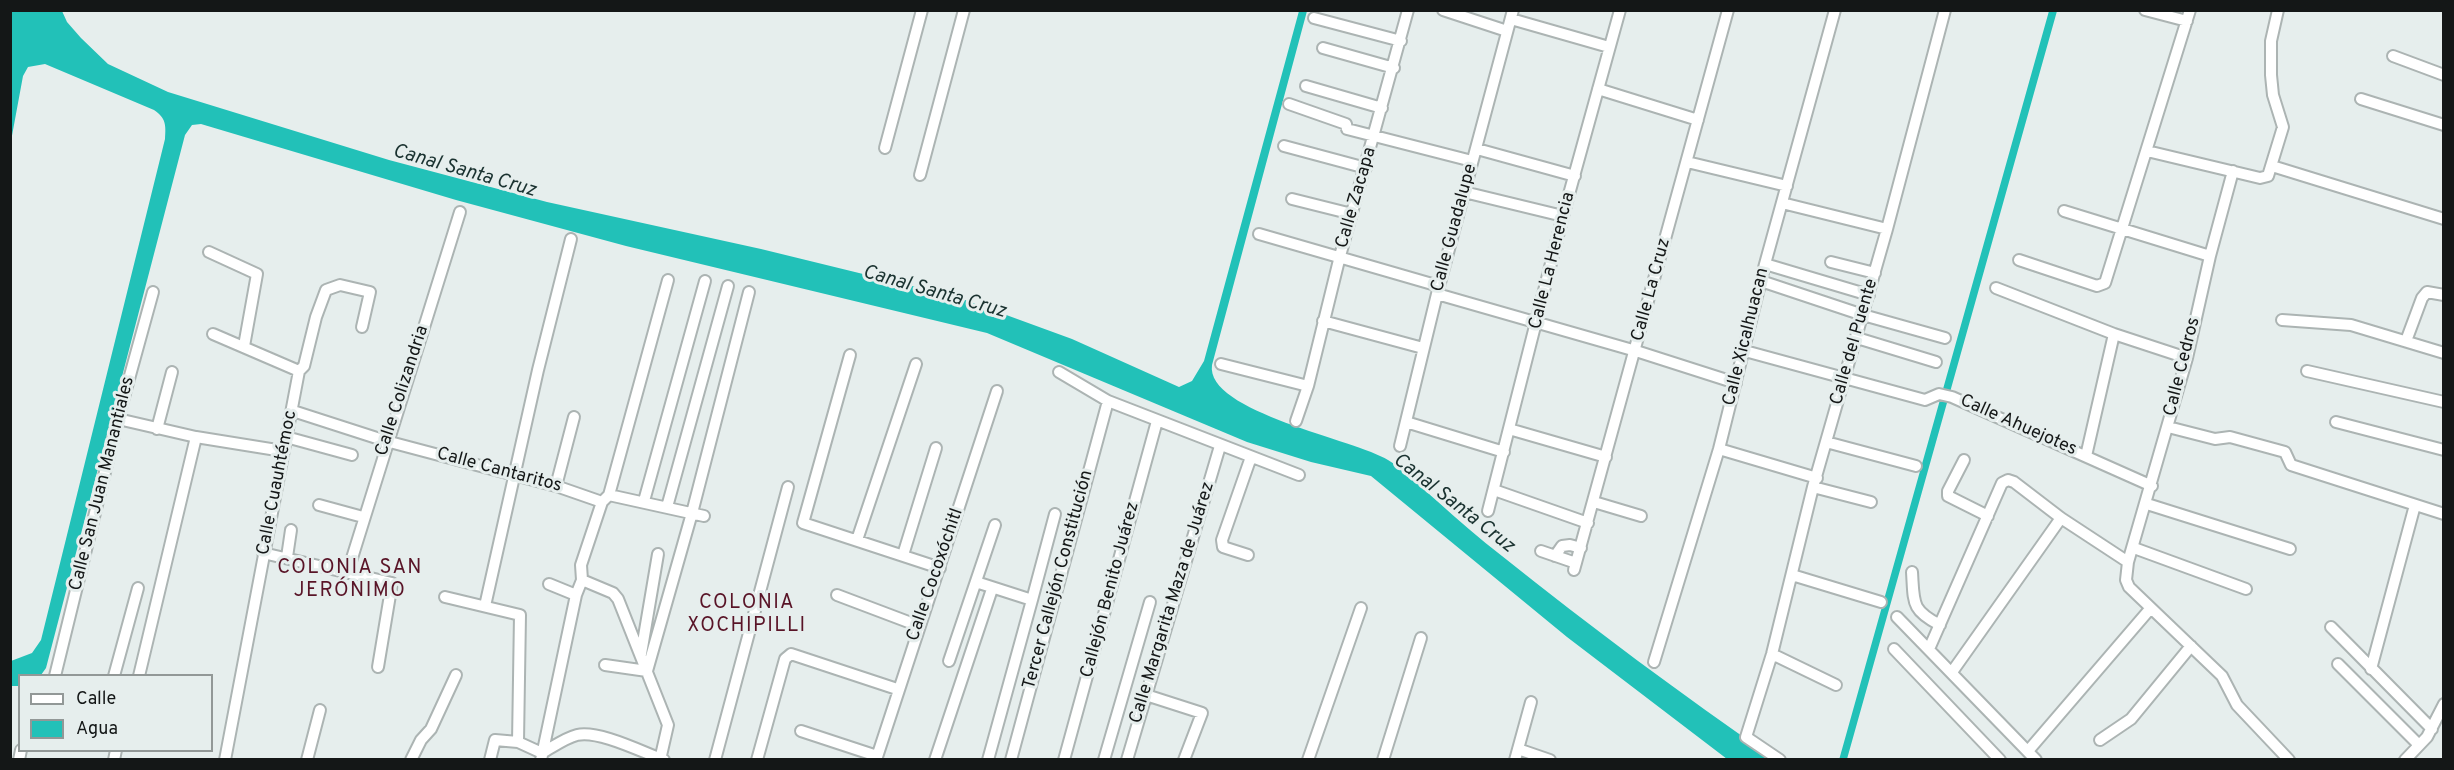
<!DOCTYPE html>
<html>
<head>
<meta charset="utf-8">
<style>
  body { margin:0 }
  #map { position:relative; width:2454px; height:770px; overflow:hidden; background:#e6eeed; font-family:Overpass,sans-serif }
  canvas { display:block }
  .frame { position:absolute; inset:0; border:12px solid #141717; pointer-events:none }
  .legend { position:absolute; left:18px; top:674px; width:195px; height:78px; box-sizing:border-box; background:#e6eeed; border:2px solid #929897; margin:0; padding:8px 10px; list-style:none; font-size:18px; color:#141717 }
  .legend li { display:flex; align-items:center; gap:12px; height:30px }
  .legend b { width:30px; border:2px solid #929897 }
</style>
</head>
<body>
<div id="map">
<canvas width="2454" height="770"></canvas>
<div class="frame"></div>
<ul class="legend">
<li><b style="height:8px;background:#fff"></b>Calle</li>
<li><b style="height:16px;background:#22c1b8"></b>Agua</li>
</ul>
</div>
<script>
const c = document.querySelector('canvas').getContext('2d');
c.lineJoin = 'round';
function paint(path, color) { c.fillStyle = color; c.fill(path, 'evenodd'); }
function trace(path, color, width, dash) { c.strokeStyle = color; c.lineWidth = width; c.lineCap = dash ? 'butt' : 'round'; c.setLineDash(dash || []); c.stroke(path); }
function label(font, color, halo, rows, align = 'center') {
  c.font = font + ' Overpass,sans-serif'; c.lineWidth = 6; c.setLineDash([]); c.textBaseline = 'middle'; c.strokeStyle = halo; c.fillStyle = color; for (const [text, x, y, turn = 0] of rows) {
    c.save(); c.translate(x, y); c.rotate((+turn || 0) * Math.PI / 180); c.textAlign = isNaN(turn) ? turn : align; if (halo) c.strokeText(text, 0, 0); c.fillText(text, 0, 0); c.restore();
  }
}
const water = new Path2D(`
  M11 11H62L67 22 81 38 108 64 168 92 389 160 547 202 761 249 957 297 1072 339 1179 387 1192 381 1204 361 1299 11H1307L1212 365C1205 412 1357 440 1388 460 1406 471 1421 487 1437 501 1458 520 1480 539 1502 556 1591 627 1682 695 1775 759H1727L1567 637 1371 476 1311 462 1247 442 987 333 626 246 456 200 201 124 192 125 185 135 46 668 41 675 20 676 19 686H11V661L32 653 41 640 165 139C166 125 166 118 154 110L45 64 28 67 23 76 11 141Z
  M2049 11H2057L1847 759 1839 760Z`);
const minor = new Path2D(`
  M1443 10 1507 31
  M2145 10 2187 21
  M1314 18 1401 41
  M1511 19 1609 47
  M1323 48 1394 68
  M2393 56 2444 75
  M1306 86 1382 108
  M1598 89 1698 120
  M2361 99 2444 125
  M1289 104 1346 124 1347 129 1472 161
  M1284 146 1366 168
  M885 148 922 10
  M1477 149 1575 176
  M2147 151 2260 178 2268 176 2283 127 2273 95 2271 75V41L2278 10
  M1687 162 1787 186
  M2272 166 2444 219
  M2233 171 2210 256 2187 358 2128 562 2126 580 2129 587 2222 676 2237 705 2289 760
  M920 175 964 10
  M1464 192 1563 216
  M1292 199 1352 214
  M1782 203 1887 229
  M2064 211 2210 256
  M1259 234 1439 286
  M209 252 257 274 244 346
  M2019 260 2097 286 2105 283 2190 10
  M1831 262 1875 273
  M1765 264 1869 295
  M1761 281 1863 315 1945 338
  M1996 288 2114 334 2187 358
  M1437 294 1636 351 1736 383
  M2282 320 2351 325 2444 353
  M1323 321 1423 348
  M213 334 299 371
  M1857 338 1936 362
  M2406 341 2422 298 2427 292 2444 295
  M1745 351 1925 400 1939 394 1952 397 2152 486
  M850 355 803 523 940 568
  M1221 364 1308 386
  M2307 371 2444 402
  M1059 372 1108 401 1299 475
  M293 411 386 441 556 486 602 502 609 495 704 516
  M118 419 196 437 283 451
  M1296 421 1308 386 1340 256 1408 10
  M1406 422 1504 452
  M2336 422 2444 450
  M2168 427 2215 439 2230 437 2285 452 2291 465 2444 514
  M157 429 172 372
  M1509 429 1606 457
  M286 437 352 455
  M1826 442 1916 466
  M1400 446 1437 294 1513 10
  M1719 449 1817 478
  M2086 456 2114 334
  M1964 460 1948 491V496L1988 516
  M556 486 574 417
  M1813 487 1871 502
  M1494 490 1588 523
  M609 495 668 280
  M644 501 705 281
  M1594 502 1641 516
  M2147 504 2290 549
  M319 505 363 517
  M667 507 728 286
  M1488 511 1563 216 1620 10
  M857 540 916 364
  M2134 548 2246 589
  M1541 551 1576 563
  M263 553 392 583 378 667
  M903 555 936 448
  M1248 555 1223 547 1222 540 1251 457
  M1555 556 1562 546 1570 545 1581 548
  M287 557 291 530
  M1574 570 1728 10
  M348 571 460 212
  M1912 572C1914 603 1911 610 1940 625
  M1792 575 1881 602
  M582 580 613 593 618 599 668 725 660 760
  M976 582 1032 600 1055 514
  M549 584 576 595
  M837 595 919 626
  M445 597 520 615 518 742
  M485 606 538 370 571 239
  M1897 617 2036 760
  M2331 627 2432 729
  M1894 649 2000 760
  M1929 649 2002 483 2008 480 2014 482 2061 518 2128 562
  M641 654 658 554
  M1772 654 1836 685
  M949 661 995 525
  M1654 662 1719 449 1765 264 1835 10
  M2338 664 2419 745
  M605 665 647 671 692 513 749 292
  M2371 669 2415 505
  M1952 672 2061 518
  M55 676 118 419 153 292
  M114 676 138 588
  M139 676 196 437
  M1146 695 1202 713 1184 760
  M801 731 877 756
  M2100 740 2131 719 2191 646
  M1518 749 1550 760
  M2028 751 2150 609
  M19 760 21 750
  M114 760 116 750
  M225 760 299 371 304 366 316 317 326 290 340 285 370 292 362 327
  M307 760 320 710
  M411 760 421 740 431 729 456 675
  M490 760 495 740 518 742 542 753C553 747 565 738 577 735 599 730 642 752 664 760
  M541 760 576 595 582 580 581 565 602 502
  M715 760 788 487
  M757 760 785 659 791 654 897 689
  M876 760 997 391
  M935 760 992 589
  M988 760 1032 600
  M1011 760 1108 401
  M1064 760 1157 421
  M1104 760 1150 602
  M1127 760 1220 446
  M1308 760 1361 608
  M1383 760 1421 638
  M1515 760 1531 702
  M1780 760 1746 737 1772 654 1813 487 1887 229 1945 10
  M2405 760 2427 737 2444 704`);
const streetNames = [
  ["Calle Zacapa",1357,198,-74],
  ["Calle Guadalupe",1455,228,-75],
  ["Calle La Herencia",1553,261,-76],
  ["Calle La Cruz",1652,290,-75],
  ["Calle Xicalhuacan",1747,337,-76],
  ["Calle del Puente",1855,342,-74],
  ["Calle Cedros",2183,367,-76],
  ["Calle Colizandria",403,391,-72],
  ["Calle Ahuejotes",2018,426,24],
  ["Calle Cantaritos",499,471,15],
  ["Calle Cuauhtémoc",278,483,-79],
  ["Calle San Juan Manantiales",103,484,-76],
  ["Calle Cocoxóchitl",936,575,-71],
  ["Tercer Callejón Constitución",1059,580,-75],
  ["Callejón Benito Juárez",1111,590,-75],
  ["Calle Margarita Maza de Juárez",1173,603,-73]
];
const waterNames = [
  ["Canal Santa Cruz",464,172,16],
  ["Canal Santa Cruz",934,293,16],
  ["Canal Santa Cruz",1453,504,38]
];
const neighbourhoodNames = [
  ["COLONIA SAN",350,569],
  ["JERÓNIMO",350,592],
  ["COLONIA",747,604],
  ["XOCHIPILLI",747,627]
];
paint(water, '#22c1b8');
trace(minor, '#acb4b3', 14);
trace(minor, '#fff', 10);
label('18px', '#141717', '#e6eeed', streetNames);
label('italic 20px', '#1a3230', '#e6eeed', waterNames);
c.letterSpacing = '1.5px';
label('20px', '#591427', '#e6eeed', neighbourhoodNames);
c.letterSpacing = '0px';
</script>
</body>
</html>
